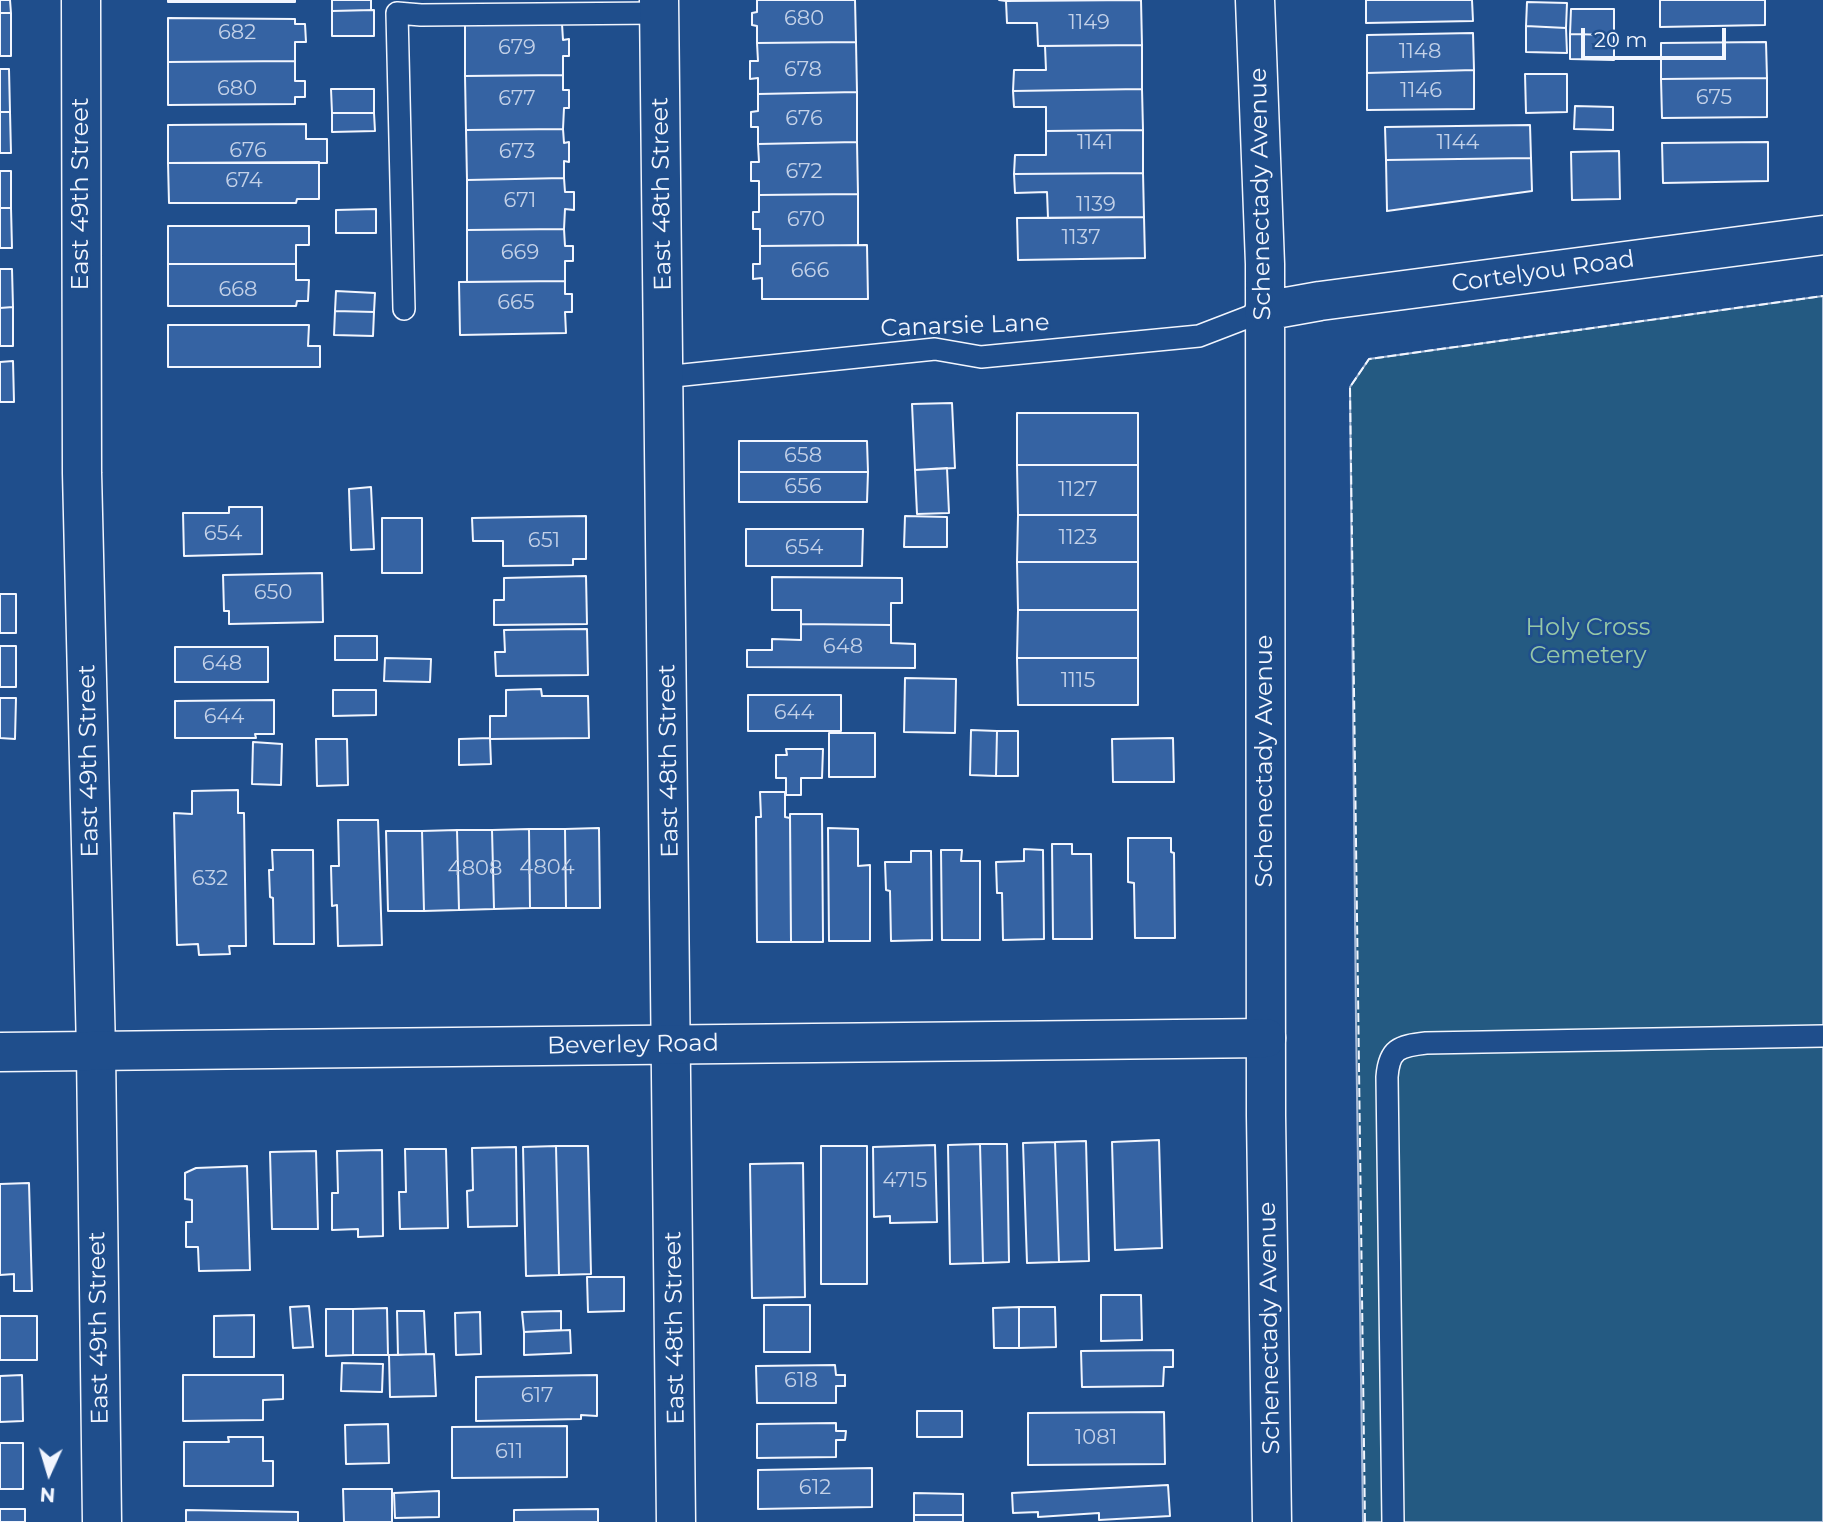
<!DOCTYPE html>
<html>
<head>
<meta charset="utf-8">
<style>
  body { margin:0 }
  #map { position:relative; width:1823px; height:1522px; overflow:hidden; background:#1f4e8c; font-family:Montserrat,sans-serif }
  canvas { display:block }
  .north { position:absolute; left:14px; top:1438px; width:70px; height:70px; -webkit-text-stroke:5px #1f4e8c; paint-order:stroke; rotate:184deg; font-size:19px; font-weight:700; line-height:28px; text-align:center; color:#f2f6ff }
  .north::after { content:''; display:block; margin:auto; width:24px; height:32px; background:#f2f6ff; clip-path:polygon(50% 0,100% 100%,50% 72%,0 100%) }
  .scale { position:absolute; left:1581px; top:28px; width:145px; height:32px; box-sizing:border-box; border:4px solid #f2f6ff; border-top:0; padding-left:9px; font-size:21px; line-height:24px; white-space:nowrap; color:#f2f6ff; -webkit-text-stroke:5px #1f4e8c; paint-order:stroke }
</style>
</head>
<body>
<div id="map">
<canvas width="1823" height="1522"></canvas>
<div class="north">N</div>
<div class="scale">20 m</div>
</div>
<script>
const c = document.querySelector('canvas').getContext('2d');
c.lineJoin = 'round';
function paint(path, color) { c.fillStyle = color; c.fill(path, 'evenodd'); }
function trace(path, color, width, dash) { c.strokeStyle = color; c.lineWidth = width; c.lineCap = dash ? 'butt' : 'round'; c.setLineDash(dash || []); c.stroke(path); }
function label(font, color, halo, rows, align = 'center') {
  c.font = font + ' Montserrat,sans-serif'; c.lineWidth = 5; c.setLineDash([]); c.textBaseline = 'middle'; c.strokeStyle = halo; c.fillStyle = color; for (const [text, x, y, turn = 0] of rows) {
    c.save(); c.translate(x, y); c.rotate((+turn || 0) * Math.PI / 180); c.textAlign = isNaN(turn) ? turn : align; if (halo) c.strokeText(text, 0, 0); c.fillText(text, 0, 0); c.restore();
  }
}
const green = new Path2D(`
  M1823 296V1522H1363L1356 1022 1350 387 1369 359Z`);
const building = new Path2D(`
  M0 0H10L11 13H0Z
  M168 0H295V2H168Z
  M332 0H371V10L332 11Z
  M757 0H855L856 42 757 43V26L752 25V13L757 12Z
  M999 0H1108L1006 1Z
  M1141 0 1142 45 1038 46 1037 23H1007L1006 1Z
  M1366 0H1472L1473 21 1366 23Z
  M1660 0H1765V25L1660 27Z
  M1527 2 1567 3 1566 28 1526 26Z
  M1571 9H1614V35L1570 34Z
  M374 10V36H332V11Z
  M0 13H11V56H0Z
  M168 18 295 19V24H305L306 42H295V61L168 62Z
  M562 24 563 40 569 39V56H563V75L465 76V25Z
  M1526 26 1566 28 1567 53 1526 52Z
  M1473 33 1474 70 1367 73V35Z
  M1570 34 1614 35V60L1570 59Z
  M856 42 857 92 758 94V78L750 79V61H758L757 43Z
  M1766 42 1767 78 1661 79V43Z
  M1142 45V89L1013 91 1014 70H1046L1045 46Z
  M295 61V81H305V97H295V104L168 105V62Z
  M0 69H9L10 112H0Z
  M1474 70V109L1367 110V73Z
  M1525 74H1567V112L1526 113Z
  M563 75V90H569V108H564L563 129 466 130 465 76Z
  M1767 78V117L1662 118 1661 79Z
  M331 89H374V113H332Z
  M1142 89 1143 130 1046 131V107H1014L1013 91Z
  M857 92V142L758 144V127H751V112L758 111V94Z
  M1575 106 1613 107V130L1574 129Z
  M0 112H10L11 153H0Z
  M332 113H374L375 131 332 132Z
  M306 124V139H327V163H168V125Z
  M1530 125 1531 158 1386 160 1385 127Z
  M563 129 564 143 569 142V162L564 161V178L467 180 466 130Z
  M1143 130V173L1014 174 1015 155H1046V131Z
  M857 142 858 194 759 195V181H751V162H759L758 144Z
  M1768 142V181L1663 183 1662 143Z
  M1619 151 1620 199 1572 200 1571 152Z
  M1531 158 1532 191 1387 211 1386 160Z
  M319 162V199H297L296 203H169L168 163Z
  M0 171H11V208H0Z
  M1143 173 1144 217 1048 218 1047 192 1015 193 1014 174Z
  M564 178 565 192H574V210L565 209 564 229 467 230V180Z
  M858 194V245L760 246V229H753V212H759V195Z
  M0 208H11L12 248H0Z
  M376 209V233H336V210Z
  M1144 217 1145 258 1018 260 1017 218Z
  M168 226H309V245H296V264H168Z
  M564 229 565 246H573V261H565V281L467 282V230Z
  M867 245 868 299H762V278L753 279V264H760V246Z
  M168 264H296V280H309L308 301H297L296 306H168Z
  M0 269H12L13 307 0 308Z
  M565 281V294H572V312H565L566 333 460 335 459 282Z
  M336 291 375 293 374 312 335 311Z
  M13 307V346H0V308Z
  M335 311 374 312 373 336 334 335Z
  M168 325H309L308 346H320V367H168Z
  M13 361 14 402H0V362Z
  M952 403 955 468 915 470 912 404Z
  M1017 413H1138V465H1017Z
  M739 441H867L868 472H739Z
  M1017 465H1138V515H1018Z
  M947 468 949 513 917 514 915 470Z
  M739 472H868L867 502H739Z
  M371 487 374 549 351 550 349 489Z
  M229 507H262V554L184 556 183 513H229Z
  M1018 515H1138V562H1017Z
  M586 516V559H573V565L503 566V541H473L472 518Z
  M905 516 947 517V547H904Z
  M382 518H422V573H382Z
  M746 529H863L862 566H746Z
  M1017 562H1138V610H1018Z
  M322 573 323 622 229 624V611H224L223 575Z
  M586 576 587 624 494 625V600H504V578Z
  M772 577 902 578V603H891V625L801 624V610H772Z
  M0 594H16V633H0Z
  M1018 610H1138V658H1017Z
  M801 624 891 625V643L915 644V668L747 667V650H772V639L801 640Z
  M587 629 588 675 496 676 495 652H505L504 630Z
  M335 636H377V660H335Z
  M0 646H16V687H0Z
  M175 647H268V682H175Z
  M385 658 431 659 430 682 384 681Z
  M1017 658H1138V705H1018Z
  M905 678 956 679 955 733 904 732Z
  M541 689 542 696H588L589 738 490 739V716H506V690Z
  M333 690H376V715L333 716Z
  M748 695H841V731H748Z
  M0 698H16L15 739 0 738Z
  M274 700V734H255L256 738H175V701Z
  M971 730 997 731 996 776 970 775Z
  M997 731H1018V776H996Z
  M829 733H875V777H829Z
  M490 738 491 764 459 765V739Z
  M1173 738 1174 782H1113L1112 739Z
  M316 739H347L348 785 317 786Z
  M253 742 282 744 281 785 252 784Z
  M786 749H823L822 778H801V795H786V778H776V755H787Z
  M238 790V813H244L246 946H229L230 954 199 955 198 944 177 945 174 813 192 814V791Z
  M760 792H785V817L790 818 791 942H757L756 817H761Z
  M790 814H822L823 942H791Z
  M338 820H378L382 945 338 946 337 905 332 906 331 866H339Z
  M599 828 600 908H566L565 829Z
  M828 828 858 829V866L870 865V941H829Z
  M529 829H565L566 908H530Z
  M529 829 530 908 494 909 492 830Z
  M457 830H492L494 909 459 910Z
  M457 830 459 910 424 911 422 831Z
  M386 831H422L424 911H388Z
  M1128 838H1171V852L1174 853 1175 938H1135L1134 883 1128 882Z
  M1052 844H1072V854H1091L1092 939H1053Z
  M1024 849 1043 850 1044 939 1003 940 1002 893H997L996 862 1024 861Z
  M272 850H313L314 944H274L273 898 270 897 269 870H273Z
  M941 850H962L961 861H980V940H942Z
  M911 851H931L932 940 891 941 890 891 886 890 885 862H911Z
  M1159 1140 1162 1248 1115 1250 1112 1142Z
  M1086 1141 1089 1261 1059 1262 1055 1142Z
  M1055 1142 1059 1262 1027 1263 1023 1143Z
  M980 1144H1007L1009 1262 983 1263Z
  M980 1144 983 1263 950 1264 948 1145Z
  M935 1145 937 1222 890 1223V1216L874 1217 873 1147Z
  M556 1146 559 1275 526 1276 523 1147Z
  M556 1146H588L591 1274 559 1275Z
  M821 1146H867V1284H821Z
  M516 1147 517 1226 468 1227 467 1191 473 1190 472 1148Z
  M405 1149H446L448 1228 400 1229 399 1192H406Z
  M382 1150 383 1236 358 1237V1229L332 1230V1193H338L337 1151Z
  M316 1151 318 1229H272L270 1152Z
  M803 1163 805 1297 752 1298 750 1164Z
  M247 1166 250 1270 199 1271 198 1247H186V1222H192V1200L185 1199V1173L196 1168Z
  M29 1183 32 1291H14V1274L0 1275V1184Z
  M587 1277H624V1311L588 1312Z
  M1101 1295H1141L1142 1340 1101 1341Z
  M764 1305H810V1352H764Z
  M309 1306 313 1347 293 1348 290 1307Z
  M1019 1307H1055L1056 1347 1019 1348Z
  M1019 1307V1348H994L993 1308Z
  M387 1308 388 1355H353V1309Z
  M326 1309H353V1355L326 1356Z
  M397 1311H424L426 1354 398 1355Z
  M561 1311V1330L524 1332 522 1312Z
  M480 1312 481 1354 456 1355 455 1313Z
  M254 1315V1357H214V1316Z
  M0 1316H37V1360H0Z
  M570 1330 571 1353 524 1355V1332Z
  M1173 1350V1367H1164L1163 1386 1082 1387 1081 1351Z
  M434 1354 436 1396 390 1397 389 1355Z
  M342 1363 383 1364 382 1392 341 1391Z
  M835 1365 836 1375H845V1386H836V1403H757L756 1366Z
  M22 1375 23 1421 0 1422V1376Z
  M183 1375H283V1399L263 1400V1420L183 1421Z
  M597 1375V1416L581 1415V1419L476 1421V1377Z
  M917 1411H962V1437H917Z
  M1164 1412 1165 1464 1028 1465V1413Z
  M836 1423V1431H846L845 1440H836V1457L757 1458V1424Z
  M388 1424 389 1463 346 1464 345 1425Z
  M567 1426V1477L452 1478V1427Z
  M228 1437H263V1461H273V1486H184V1442H229Z
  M0 1443H23V1489H0Z
  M872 1468V1507L758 1509V1470Z
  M1168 1485 1170 1516 1099 1520V1513L1038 1517V1512L1013 1513 1012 1493Z
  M343 1489H392V1522H344Z
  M439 1491V1517L395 1518 394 1493Z
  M914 1493 963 1494V1515H914Z
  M0 1509H25V1522H0Z
  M598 1509V1522H514V1510Z
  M186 1510 298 1512V1522H186Z
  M914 1515H963V1522H914Z`);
const service = new Path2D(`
  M404 309 397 13 421 15 659 13
  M664 377 935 349 981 357 1199 336 1264 311
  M1393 1522 1387 1077C1389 1049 1399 1046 1426 1043L1823 1036`);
const minor = new Path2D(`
  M81 0 82 473 96 1051 102 1522
  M659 0 676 1522
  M1255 0 1265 264 1266 1116 1272 1522
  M1264 311 1320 301 1823 235`);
const tertiary = new Path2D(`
  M0 1052 1266 1038`);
const fence = new Path2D(`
  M1365 1522 1350 387 1369 359 1823 296`);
const numberNames = [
  ["680",804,19],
  ["1149",1089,23],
  ["682",237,33],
  ["679",517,48],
  ["1148",1420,52],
  ["678",803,70],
  ["680",237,89],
  ["1146",1421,91],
  ["675",1714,98],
  ["677",517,99],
  ["676",804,119],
  ["1141",1095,143],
  ["1144",1458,143],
  ["676",248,151],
  ["673",517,152],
  ["672",804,172],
  ["674",244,181],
  ["671",520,201],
  ["1139",1096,205],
  ["670",806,220],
  ["1137",1081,238],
  ["669",520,253],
  ["666",810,271],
  ["668",238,290],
  ["665",516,303],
  ["658",803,456],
  ["656",803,487],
  ["1127",1078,490],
  ["654",223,534],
  ["1123",1078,538],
  ["651",544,541],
  ["654",804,548],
  ["650",273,593],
  ["648",843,647],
  ["648",222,664],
  ["1115",1078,681],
  ["644",794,713],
  ["644",224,717],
  ["4804",547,868],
  ["4808",475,869],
  ["632",210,879],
  ["4715",905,1181],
  ["618",801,1381],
  ["617",537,1396],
  ["1081",1096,1438],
  ["611",509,1452],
  ["612",815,1488]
];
const streetNames = [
  ["East 49th Street",81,194,-90],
  ["East 48th Street",662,194,-91],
  ["Schenectady Avenue",1261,194,-91],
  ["Cortelyou Road",1543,272,-8],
  ["Canarsie Lane",965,326,-2],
  ["East 49th Street",89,761,-91],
  ["East 48th Street",669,761,-91],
  ["Schenectady Avenue",1265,761,-90],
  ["Beverley Road",633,1045,-1],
  ["East 49th Street",99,1328,-91],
  ["East 48th Street",675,1328,-91],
  ["Schenectady Avenue",1270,1328,-91]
];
const parkNames = [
  ["Holy Cross",1588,628],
  ["Cemetery",1588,656]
];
paint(green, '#245a82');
trace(green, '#a8bbd7', 2);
paint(building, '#3563a3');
trace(building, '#f2f6ff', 2);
trace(service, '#f2f6ff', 24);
trace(minor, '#f2f6ff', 41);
trace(tertiary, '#f2f6ff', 41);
trace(service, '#1f4e8c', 21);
trace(minor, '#1f4e8c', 38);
trace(tertiary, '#1f4e8c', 38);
trace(fence, '#f2f6ff', 2, [9, 3.5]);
label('21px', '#c3d1e8', null, numberNames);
label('24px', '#f2f6ff', '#1f4e8c', streetNames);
label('24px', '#97c8a6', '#1f4e8c', parkNames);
</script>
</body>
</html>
